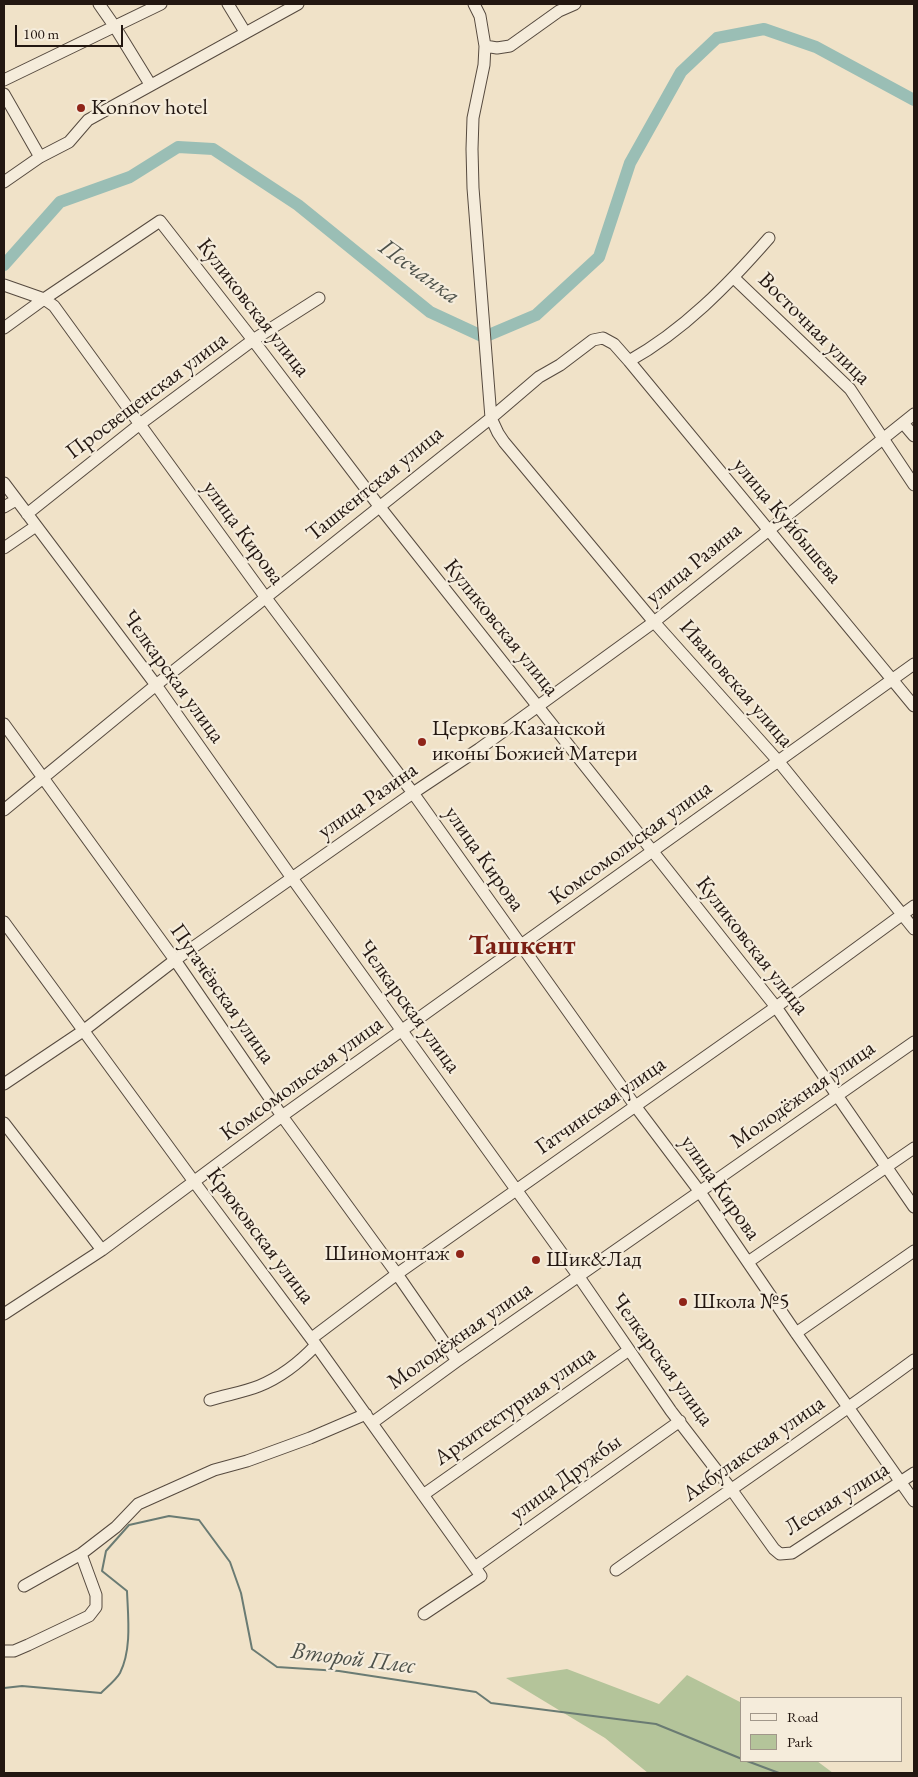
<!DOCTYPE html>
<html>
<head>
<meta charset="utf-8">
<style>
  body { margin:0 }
  #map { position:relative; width:918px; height:1777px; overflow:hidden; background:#f0e2c8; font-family:"EB Garamond",serif }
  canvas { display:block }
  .frame { position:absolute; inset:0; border:5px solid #231711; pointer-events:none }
  .legend { position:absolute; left:740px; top:1697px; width:162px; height:65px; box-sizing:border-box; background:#f5ecdb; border:1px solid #a1978a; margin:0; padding:6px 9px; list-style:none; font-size:15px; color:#231711 }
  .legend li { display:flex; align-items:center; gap:10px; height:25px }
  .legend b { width:25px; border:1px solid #a1978a }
  .scale { position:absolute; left:15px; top:25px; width:108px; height:22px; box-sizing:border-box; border:2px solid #231711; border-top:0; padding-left:6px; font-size:15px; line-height:18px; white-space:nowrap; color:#231711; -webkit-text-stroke:4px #f5ecdb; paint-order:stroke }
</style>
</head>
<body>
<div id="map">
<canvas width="918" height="1777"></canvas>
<div class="frame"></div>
<ul class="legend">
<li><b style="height:6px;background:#f5ecdb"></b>Road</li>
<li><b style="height:14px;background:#b4c49a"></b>Park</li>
</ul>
<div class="scale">100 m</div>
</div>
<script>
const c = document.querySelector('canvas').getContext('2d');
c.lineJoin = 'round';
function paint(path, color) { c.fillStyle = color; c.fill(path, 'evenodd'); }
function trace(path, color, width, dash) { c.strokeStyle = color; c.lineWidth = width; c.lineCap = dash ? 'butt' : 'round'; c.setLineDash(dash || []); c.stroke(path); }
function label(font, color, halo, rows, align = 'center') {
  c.font = font + ' "EB Garamond",serif'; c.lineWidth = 4.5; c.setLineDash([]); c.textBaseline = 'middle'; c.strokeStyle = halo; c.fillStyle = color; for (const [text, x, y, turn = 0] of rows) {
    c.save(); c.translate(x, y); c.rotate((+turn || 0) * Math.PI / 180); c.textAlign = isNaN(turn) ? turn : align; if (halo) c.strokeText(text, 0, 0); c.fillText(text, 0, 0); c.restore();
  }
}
const green = new Path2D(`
  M567 1669 659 1704 687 1675 742 1703V1761H817L833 1773H648L605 1738 506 1678Z`);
const stream = new Path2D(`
  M4 1688 22 1686 101 1693C107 1687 116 1680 120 1673 132 1649 128 1617 127 1591L102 1571 106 1551 129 1525 169 1516 199 1520 230 1562 241 1593 252 1649 277 1667 339 1671 476 1692 491 1703 656 1724 742 1759
  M747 1761 779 1773`);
const river = new Path2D(`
  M4 265 60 202 130 177 178 147 213 149 298 205 430 312 484 337 536 315 599 257 630 163 681 72 717 38 764 29 816 47 914 100`);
const minor = new Path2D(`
  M99 4 115 27 150 84
  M228 4 245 32
  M474 4 480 16 485 46 484 65 473 118 472 149 473 188 491 418 498 433 504 442 654 622 779 762 914 929
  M485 46 497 48 510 46 559 11 575 4
  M4 80 161 4
  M4 94 40 157
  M4 182 40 157 69 142 88 120 298 4
  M734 278 850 389 914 485
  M4 285 44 299 54 306 266 598 413 793 636 1107 700 1192 796 1333 914 1501
  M4 328 44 299 160 221 253 340 379 506 776 1007 914 1207
  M629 361 914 706
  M903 423 914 436
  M4 483 156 685 292 878 579 1277 671 1411 731 1489 774 1549 780 1554 792 1553 914 1473
  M4 507 16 500
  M27 514 140 424 253 340 319 298
  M4 548 36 526
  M4 724 175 960 282 1116 397 1274 457 1361
  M4 810 156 685 491 418 539 377 560 365 593 340 603 338 614 344 629 361C683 331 728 285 769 238
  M4 922 195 1183 316 1345 481 1576 424 1614
  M4 1084 83 1031 175 960 413 793 479 749 654 622 914 414
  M4 1123 102 1250
  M748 1262 914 1148
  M4 1314 102 1250 282 1116 914 664
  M796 1333 914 1251
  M312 1338 397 1274 776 1007 914 906
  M210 1400C226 1395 244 1392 259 1386 281 1377 301 1361 316 1345
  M372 1423 457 1361 914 1042
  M423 1495 629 1350
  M475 1567 680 1421
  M616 1570C715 1500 816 1432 914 1360
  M24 1586 81 1554 116 1527 138 1504 214 1470 247 1461 310 1438 366 1414
  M4 1651H14L28 1645 89 1616 96 1607V1595L81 1554`);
const markers = [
  [81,108,5,"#8f2418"],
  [422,742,5,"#8f2418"],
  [460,1254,5,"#8f2418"],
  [536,1260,5,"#8f2418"],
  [683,1302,5,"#8f2418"]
];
const poiNames = [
  ["Konnov hotel",91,108],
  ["Церковь Казанской",432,729],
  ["иконы Божией Матери",432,754],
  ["Шиномонтаж",450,1254,"right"],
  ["Шик&Лад",546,1260],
  ["Школа №5",693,1302]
];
const streetNames = [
  ["Куликовская улица",253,308,52],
  ["Восточная улица",814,329,45],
  ["Просвещенская улица",147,396,-37],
  ["Ташкентская улица",375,484,-39],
  ["улица Куйбышева",787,521,50],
  ["улица Кирова",243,533,54],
  ["улица Разина",694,564,-39],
  ["Куликовская улица",501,628,51],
  ["Челкарская улица",173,677,54],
  ["Ивановская улица",736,684,49],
  ["улица Разина",368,801,-35],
  ["Комсомольская улица",631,843,-36],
  ["улица Кирова",484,859,55],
  ["Куликовская улица",752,946,52],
  ["Пугачёвская улица",222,994,55],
  ["Челкарская улица",409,1007,54],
  ["Комсомольская улица",302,1079,-36],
  ["Молодёжная улица",803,1095,-35],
  ["Гатчинская улица",601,1106,-35],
  ["улица Кирова",720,1188,55],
  ["Крюковская улица",260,1236,53],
  ["Молодёжная улица",460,1336,-35],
  ["Челкарская улица",662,1360,54],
  ["Архитектурная улица",515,1406,-35],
  ["Акбулакская улица",754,1449,-35],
  ["улица Дружбы",566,1478,-36],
  ["Лесная улица",837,1499,-32]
];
const waterNames = [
  ["Песчанка",419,272,36],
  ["Второй Плес",353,1659,7]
];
const districtNames = [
  ["Ташкент",522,946]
];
paint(green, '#b4c49a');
trace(stream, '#6a7b73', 2);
trace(river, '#9abeb5', 12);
trace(minor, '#564a3f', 13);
trace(minor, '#f5ecdb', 11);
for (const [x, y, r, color] of markers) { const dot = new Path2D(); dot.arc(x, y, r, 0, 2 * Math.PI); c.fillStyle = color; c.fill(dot); trace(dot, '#f5ecdb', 2); }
label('22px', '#231711', '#f5ecdb', poiNames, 'left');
label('22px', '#231711', '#f5ecdb', streetNames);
label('italic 24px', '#4d514a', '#f5ecdb', waterNames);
label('bold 28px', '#7a1f14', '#f5ecdb', districtNames);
</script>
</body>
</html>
